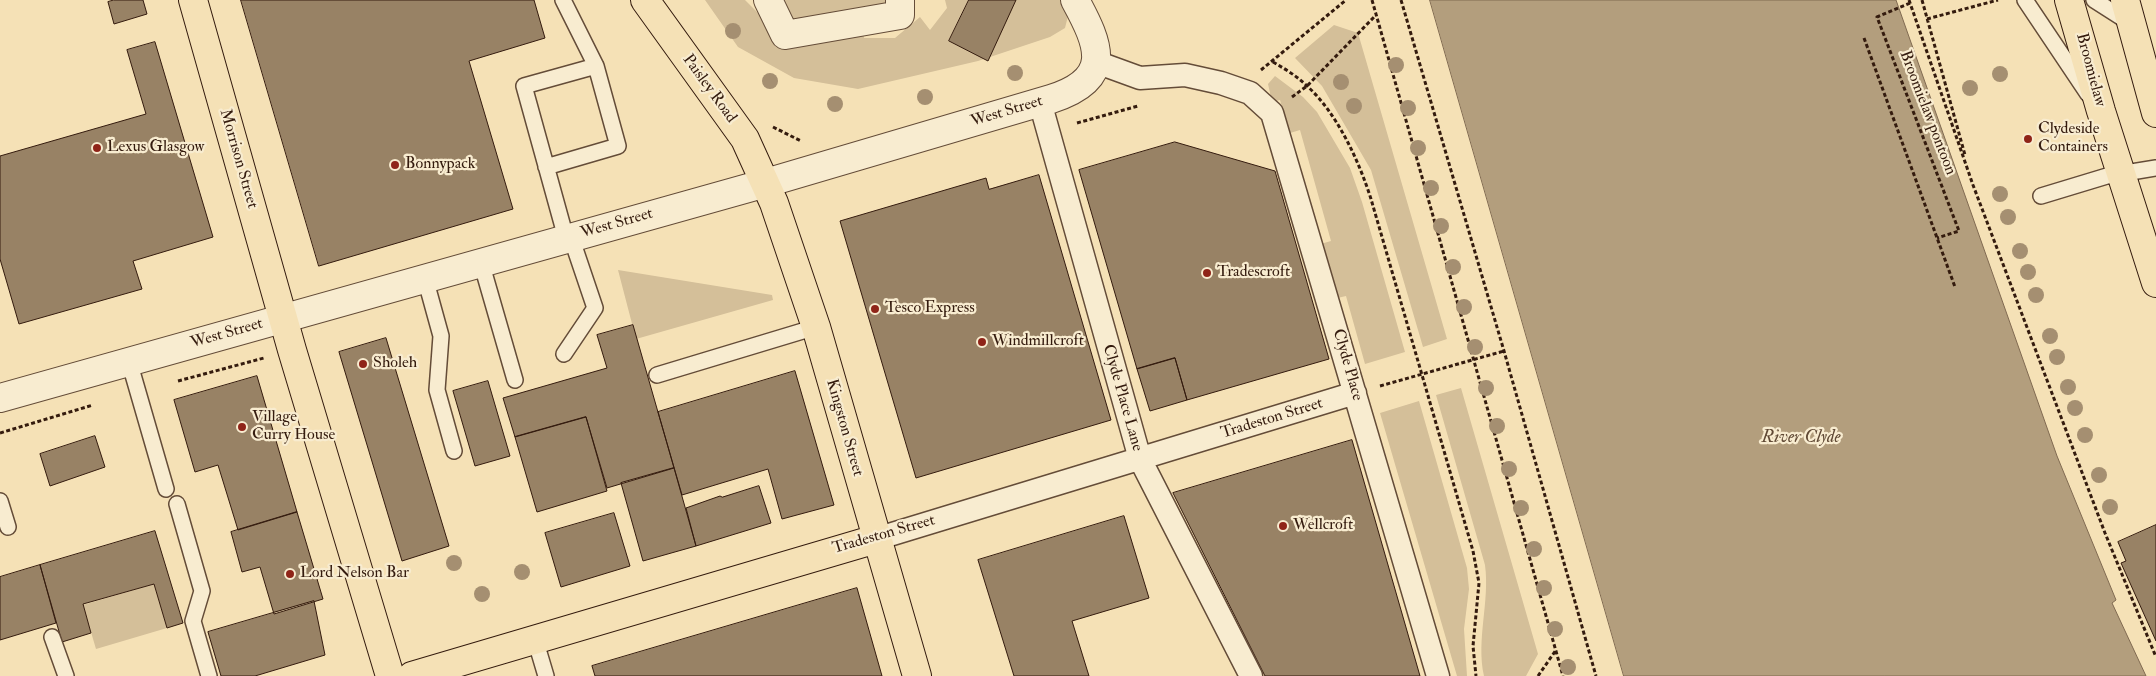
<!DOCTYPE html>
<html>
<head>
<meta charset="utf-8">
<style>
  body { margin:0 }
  canvas { display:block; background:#f5e1b6 }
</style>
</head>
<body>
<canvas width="2156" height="676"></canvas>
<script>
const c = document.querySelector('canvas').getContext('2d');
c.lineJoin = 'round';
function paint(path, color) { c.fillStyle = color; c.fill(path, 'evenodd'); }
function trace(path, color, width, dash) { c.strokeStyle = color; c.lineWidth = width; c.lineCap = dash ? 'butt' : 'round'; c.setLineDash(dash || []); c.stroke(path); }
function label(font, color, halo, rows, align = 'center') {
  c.font = font + ' "IM FELL Double Pica",serif'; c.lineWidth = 4.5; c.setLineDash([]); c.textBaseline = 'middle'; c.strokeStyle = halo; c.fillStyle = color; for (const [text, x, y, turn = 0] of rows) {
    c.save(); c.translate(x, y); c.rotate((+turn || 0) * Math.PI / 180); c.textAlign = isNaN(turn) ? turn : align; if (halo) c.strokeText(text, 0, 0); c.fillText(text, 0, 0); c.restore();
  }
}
const green = new Path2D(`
  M705 0H745L772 27 773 0H895L862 14 864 38H895L920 17 930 30 947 8 945 0H1065L1070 8 1065 28 1050 37 978 61 858 89 794 78 738 47Z
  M1334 25 1358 33 1447 339 1423 347 1371 170 1322 86 1295 58Z
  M1275 76 1303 97 1317 112 1350 168 1362 202 1405 352 1365 364 1346 296 1333 299 1317 245 1331 241 1300 130 1290 133 1280 100 1272 102 1268 84Z
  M618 270 772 295 773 300 636 339Z
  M1461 388 1538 654 1526 676H1484C1476 639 1490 602 1485 565L1436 395Z
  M1419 401 1467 568 1469 589 1464 629 1467 676H1457L1380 413Z
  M154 584 167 628 96 649 83 605Z`);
const water = new Path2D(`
  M1430 0H1896L2057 456 2116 600 2112 603 2146 676H1624Z`);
const building = new Path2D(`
  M114 0H143L147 14 114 24 108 2Z
  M241 0H534L545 38 469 61 513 209 319 266Z
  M969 0H1016L988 61 949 41Z
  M155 42 213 237 133 261 142 289 19 324 0 259V156L146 114 127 50Z
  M1175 142 1275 171 1329 359 1187 400 1175 358 1137 369 1079 170Z
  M1039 175 1111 420 916 478 840 221 986 178 989 189Z
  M633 325 674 468 607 488 586 417 515 437 503 398 607 368 597 335Z
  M386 338 449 546 402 561 339 352Z
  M1175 358 1187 400 1150 411 1137 369Z
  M795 371 834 505 782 519 768 469 682 495 658 412Z
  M257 376 297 512 238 530 218 465 195 472 174 400Z
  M488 381 510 456 475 466 453 391Z
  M586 417 607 491 537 512 515 437Z
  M95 436 105 467 50 486 40 454Z
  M1352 440 1420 676H1265L1173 493Z
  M674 468 696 546 643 561 621 483Z
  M759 486 771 523 696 546 686 508 720 496 722 497Z
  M297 512 323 599 274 614 260 567 242 572 231 532Z
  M614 513 630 566 561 587 545 533Z
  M1124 516 1149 598 1072 621 1089 676H1014L978 560Z
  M2156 525V641L2121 563 2126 561 2118 542Z
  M155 531 183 623 167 628 154 584 83 604 91 633 62 642 40 565Z
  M40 565 56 623 0 640V577Z
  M857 588 882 676H595L592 666Z
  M314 601 325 655 255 676H221L208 632Z`);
const path = new Path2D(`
  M1372 0 1563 676
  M1401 0 1504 351 1596 676
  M1909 0 1973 185 2105 533 2156 657
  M1922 0 1965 155
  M1910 3 1877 17 1959 231 1937 238
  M1927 19 1998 0
  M1864 38 1955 287
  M1273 62C1285 69 1297 76 1307 86 1337 113 1359 161 1371 199L1473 551 1479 583 1473 646 1476 676
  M1261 70 1346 0
  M1292 97 1307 86 1376 15
  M1077 123 1138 106
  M773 127 801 141
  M178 381 264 358
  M1380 386 1504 351
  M0 433 93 405
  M1538 676 1556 650`);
const service = new Path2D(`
  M563 0 596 66
  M2025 0 2088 94
  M2094 0 2130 23
  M546 167 618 146 596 66 524 86 566 238
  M2041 196 2107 176 2156 168
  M481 262 515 380
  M425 278 441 336 437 390 454 451
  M564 354 595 308 571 237
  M129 361 166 489
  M657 375 816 327
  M0 501 8 527
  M177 504 202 591 193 621 209 676
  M52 637 66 676
  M535 639 546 676`);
const pedestrian = new Path2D(`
  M1096 62 1140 78 1185 75 1221 83 1250 93 1272 113 1438 676
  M1040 102 1140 459 1251 676
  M876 539 1355 393`);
const minor = new Path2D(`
  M768 0 785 35 900 15V0
  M766 183 1051 99C1114 79 1100 46 1075 0`);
const tertiary = new Path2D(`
  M0 398 766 183`);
const primary = new Path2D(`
  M193 0 292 350 390 676
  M645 0 745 139 774 203 816 327 917 676
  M2069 0 2101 111 2156 283
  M2125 0 2156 113
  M412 676 876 539`);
const trees = [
  [733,31],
  [1396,65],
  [1015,73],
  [2000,74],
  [770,81],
  [1341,82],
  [1970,88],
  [925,97],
  [835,104],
  [1354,106],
  [1408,108],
  [1418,148],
  [1431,188],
  [2000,194],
  [2008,217],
  [1441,226],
  [2020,251],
  [1453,267],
  [2028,272],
  [2036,295],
  [1464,307],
  [2050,336],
  [1475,347],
  [2057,357],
  [2068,387],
  [1486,388],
  [2075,408],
  [1497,426],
  [2085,435],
  [1509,469],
  [2099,475],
  [2110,507],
  [1521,508],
  [1534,549],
  [454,563],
  [522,572],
  [1544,588],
  [482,594],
  [1555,629],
  [1568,667]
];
const markers = [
  [2028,139,5,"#8f2418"],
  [97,148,5,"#8f2418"],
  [395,165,5,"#8f2418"],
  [1207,273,5,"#8f2418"],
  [875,309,5,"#8f2418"],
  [982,342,5,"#8f2418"],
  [363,364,5,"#8f2418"],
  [242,427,5,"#8f2418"],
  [1283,526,5,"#8f2418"],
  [290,574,5,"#8f2418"]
];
const streetNames = [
  ["Broomielaw",2090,70,75],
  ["Paisley Road",709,89,54],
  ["West Street",1007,112,-17],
  ["Broomielaw pontoon",1927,113,69],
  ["Morrison Street",238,159,74],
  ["West Street",617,224,-16],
  ["West Street",227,334,-16],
  ["Clyde Place",1347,365,74],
  ["Clyde Place Lane",1122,398,74],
  ["Tradeston Street",1272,419,-17],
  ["Kingston Street",844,428,74],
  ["Tradeston Street",884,535,-16]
];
const poiNames = [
  ["Clydeside",2038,130],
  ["Containers",2038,148],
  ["Lexus Glasgow",107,148],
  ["Bonnypack",405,165],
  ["Tradescroft",1217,273],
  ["Tesco Express",885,309],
  ["Windmillcroft",992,342],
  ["Sholeh",373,364],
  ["Village",252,418],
  ["Curry House",252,436],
  ["Wellcroft",1293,526],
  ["Lord Nelson Bar",300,574]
];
const waterNames = [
  ["River Clyde",1801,438]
];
paint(green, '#d4bf99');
paint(water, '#b39e7d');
trace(water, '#806a51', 1);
paint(building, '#988265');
trace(building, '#341b0e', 1);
trace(service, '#644c38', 18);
trace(pedestrian, '#644c38', 25);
trace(minor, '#644c38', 30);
trace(tertiary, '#644c38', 30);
trace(primary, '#341b0e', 30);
trace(path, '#341b0e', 3, [4, 2.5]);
trace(service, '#f8ecd0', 15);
trace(pedestrian, '#f8ecd0', 22);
trace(minor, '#f8ecd0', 28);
trace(tertiary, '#f8ecd0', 28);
trace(primary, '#f5e1b6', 28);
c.fillStyle = '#a58f71';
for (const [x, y] of trees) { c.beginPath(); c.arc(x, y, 8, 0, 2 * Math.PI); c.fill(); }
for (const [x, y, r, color] of markers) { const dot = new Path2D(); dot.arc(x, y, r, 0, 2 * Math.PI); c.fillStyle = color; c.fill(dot); trace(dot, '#f8ecd0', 2); }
label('16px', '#341b0e', '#f8ecd0', streetNames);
label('16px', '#341b0e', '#f8ecd0', poiNames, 'left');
label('italic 18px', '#604935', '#f8ecd0', waterNames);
</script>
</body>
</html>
